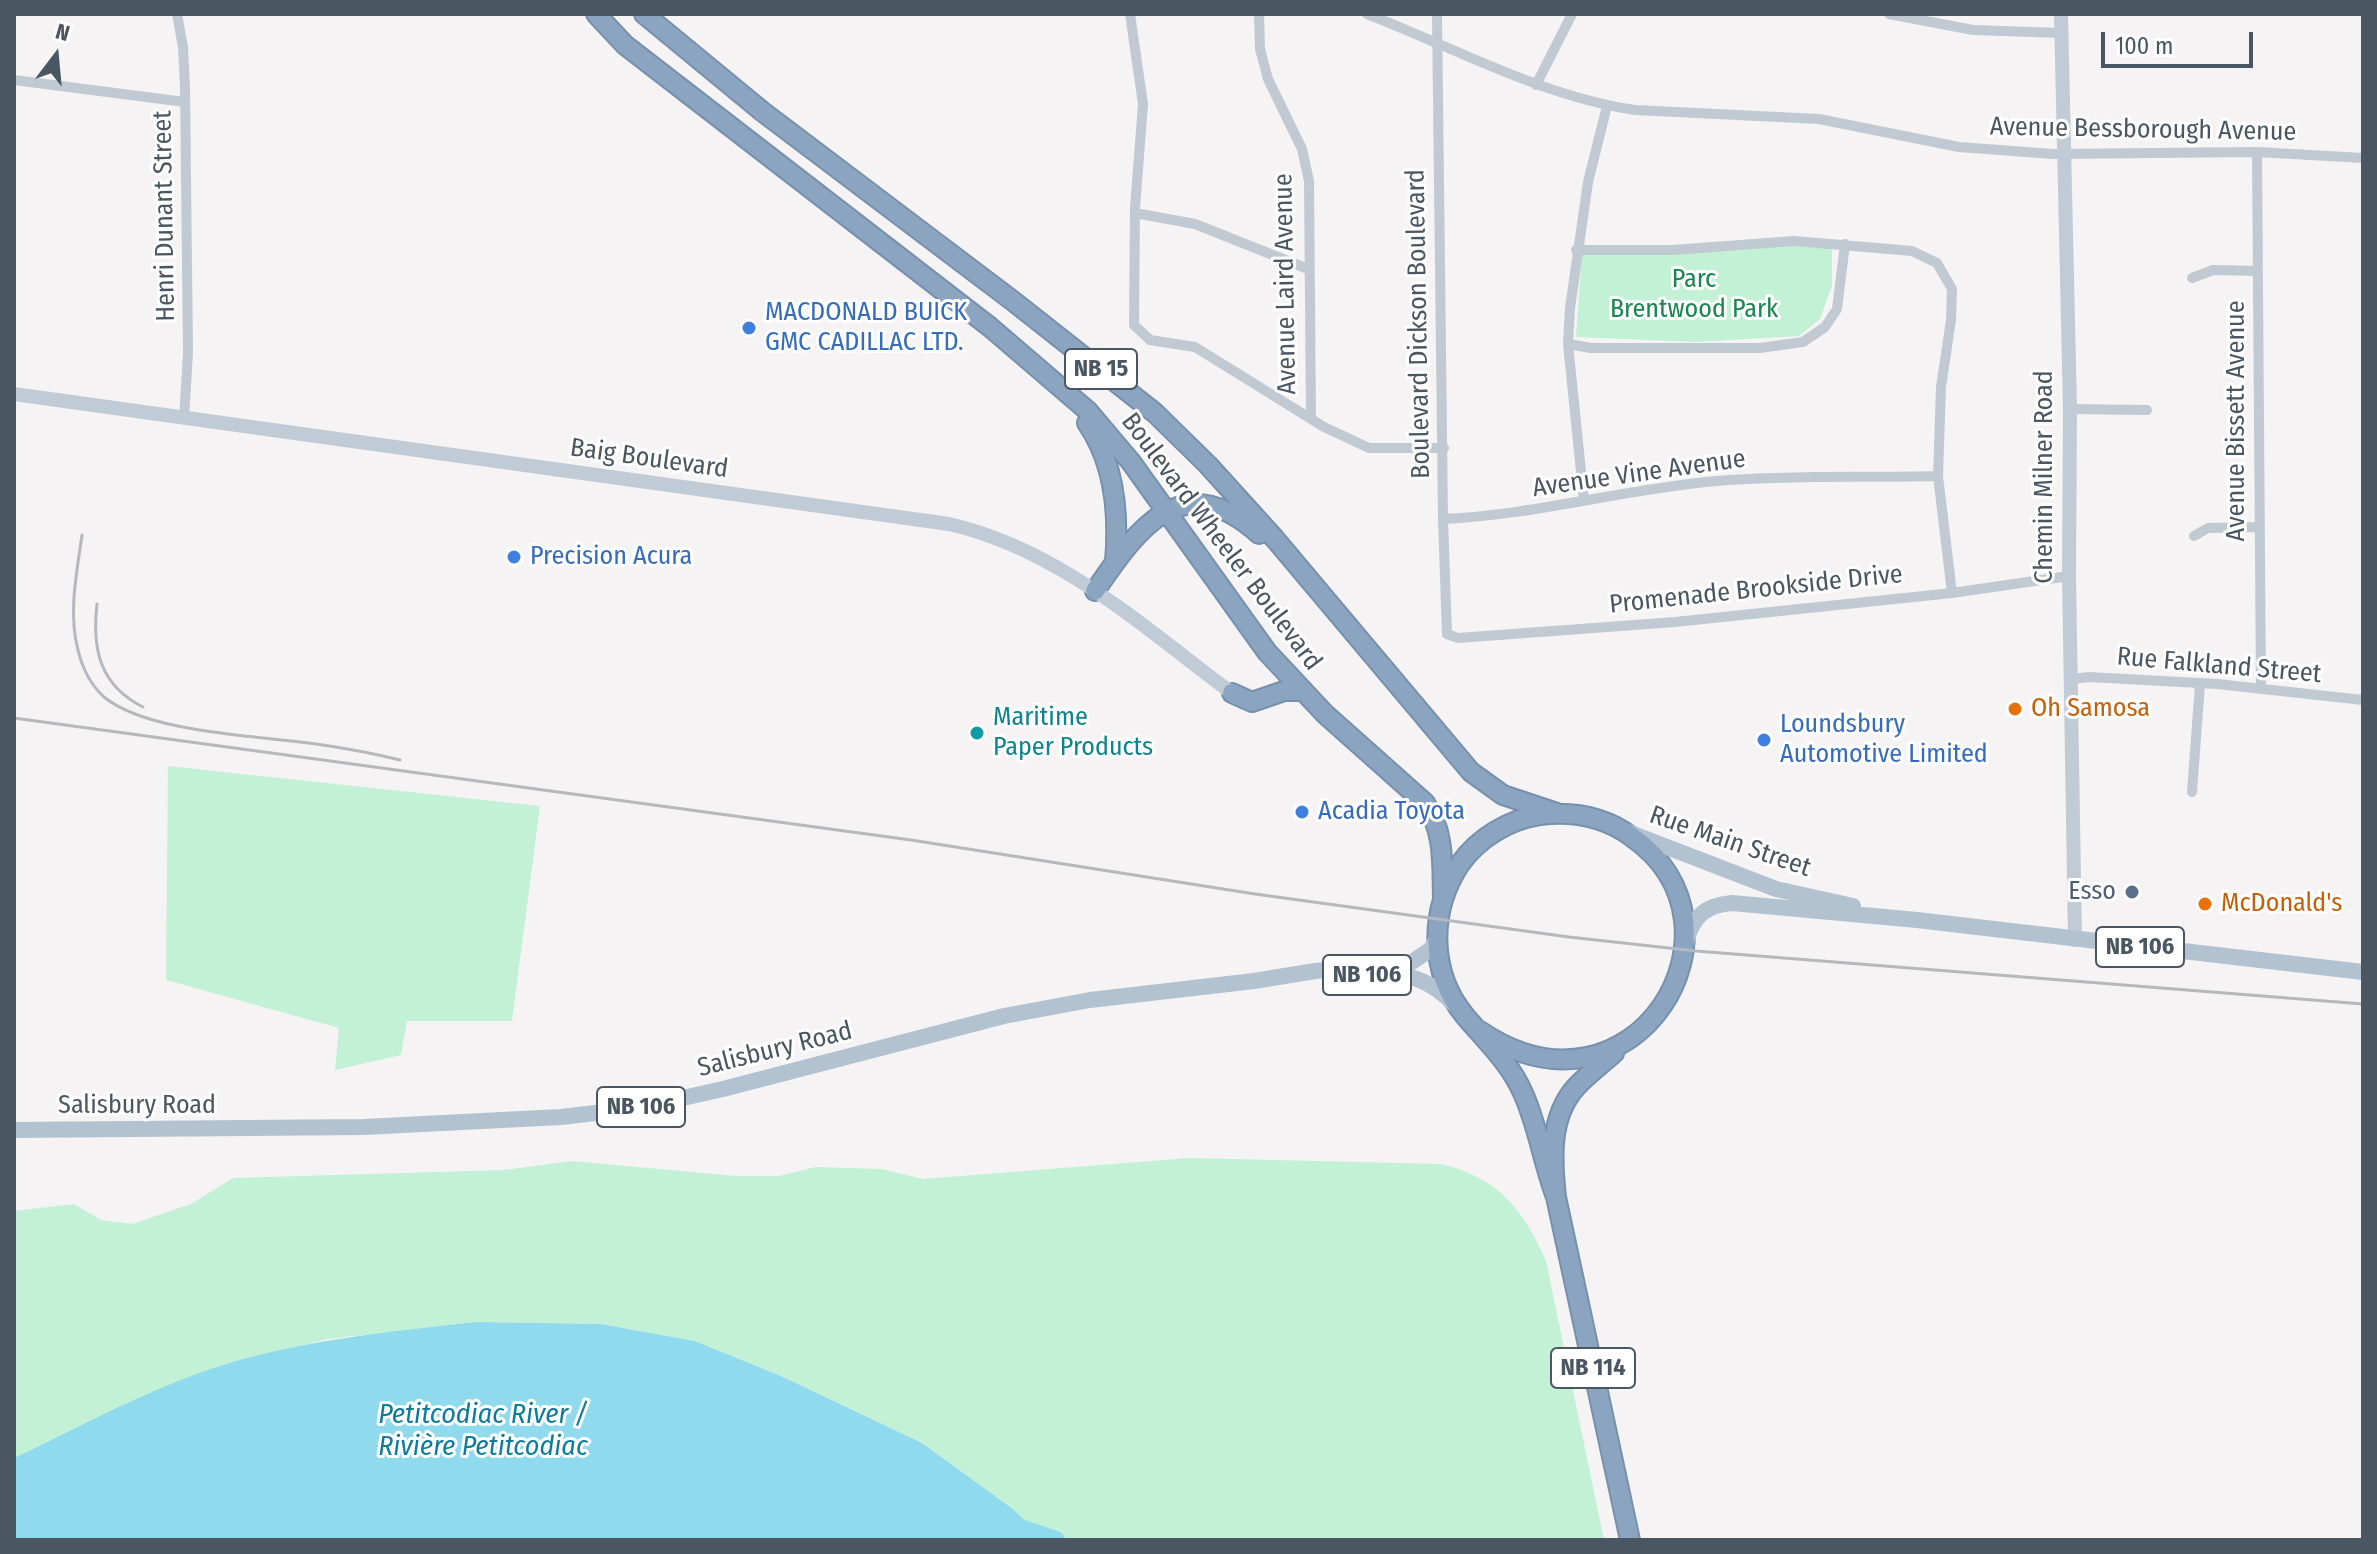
<!DOCTYPE html>
<html>
<head>
<meta charset="utf-8">
<style>
  body { margin:0 }
  #map { position:relative; width:2377px; height:1554px; overflow:hidden; background:#f5f3f3; font-family:"Fira Sans Condensed",sans-serif }
  canvas { display:block }
  .frame { position:absolute; inset:0; border:16px solid #4a5661; pointer-events:none }
  .north { position:absolute; left:16px; top:16px; width:80px; height:80px; -webkit-text-stroke:6px #fff; paint-order:stroke; rotate:16deg; font-size:22px; font-weight:700; line-height:32px; text-align:center; color:#4a5661 }
  .north::after { content:''; display:block; margin:auto; width:28px; height:36px; background:#4a5661; clip-path:polygon(50% 0,100% 100%,50% 72%,0 100%) }
  .scale { position:absolute; left:2101px; top:32px; width:152px; height:36px; box-sizing:border-box; border:4px solid #4a5661; border-top:0; padding-left:10px; font-size:24px; line-height:28px; white-space:nowrap; color:#4a5661; -webkit-text-stroke:6px #fff; paint-order:stroke }
</style>
</head>
<body>
<div id="map">
<canvas width="2377" height="1554"></canvas>
<div class="frame"></div>
<div class="north">N</div>
<div class="scale">100 m</div>
</div>
<script>
const c = document.querySelector('canvas').getContext('2d');
c.lineJoin = 'round';
function paint(path, color) { c.fillStyle = color; c.fill(path, 'evenodd'); }
function trace(path, color, width, dash) { c.strokeStyle = color; c.lineWidth = width; c.lineCap = dash ? 'butt' : 'round'; c.setLineDash(dash || []); c.stroke(path); }
function label(font, color, halo, rows, align = 'center') {
  c.font = font + ' "Fira Sans Condensed",sans-serif'; c.lineWidth = 6; c.setLineDash([]); c.textBaseline = 'middle'; c.strokeStyle = halo; c.fillStyle = color; for (const [text, x, y, turn = 0] of rows) {
    c.save(); c.translate(x, y); c.rotate((+turn || 0) * Math.PI / 180); c.textAlign = isNaN(turn) ? turn : align; if (halo) c.strokeText(text, 0, 0); c.fillText(text, 0, 0); c.restore();
  }
}
const green = new Path2D(`
  M1832 244V285L1820 319 1799 336 1695 342 1576 337 1582 251Z
  M168 766 540 806 512 1021H407L401 1055 335 1070 339 1028 166 980Z
  M1189 1158 1441 1164C1499 1178 1523 1209 1546 1261L1604 1540H1046L1013 1509 922 1443 781 1376 695 1341 601 1324 477 1322 328 1339 203 1372 96 1418 14 1458V1211L74 1204 101 1220 132 1224 191 1204 233 1178 504 1170 572 1161 736 1176H779L816 1167 882 1169 923 1179Z`);
const water = new Path2D(`
  M477 1322 601 1324 695 1341 781 1376 922 1443 1013 1509 1046 1540H14V1458C76 1428 138 1395 202 1372 291 1341 384 1332 477 1322Z`);
const river = new Path2D(`
  M1018 1527 1056 1540`);
const street = new Path2D(`
  M177 14 183 47 185 86 188 352 184 419
  M1130 14 1143 104 1135 208 1134 325 1150 340 1195 347 1324 427 1369 448H1444
  M1259 14 1260 49 1268 79 1302 149 1309 181 1311 418
  M1367 14C1455 48 1541 96 1635 110L1819 119 1959 147 2053 154 2257 152 2363 158
  M1437 14 1443 519 1447 634 1458 638 1675 622 1952 593 2069 576
  M1889 14 1973 30 2061 33
  M14 80 185 102
  M1536 85 1572 14
  M2257 152 2261 689
  M1135 213 1195 224 1308 269
  M1576 250H1673L1794 241 1912 251 1937 263 1952 289 1951 320 1941 387 1938 476 1952 593
  M2192 278 2213 270 2258 271
  M1568 344 1591 348H1760L1803 342 1825 327 1837 309 1845 244
  M2070 409 2147 410
  M1584 501 1568 344 1570 308 1588 182 1607 106
  M1443 519C1535 515 1624 489 1717 481 1789 475 1864 478 1938 476
  M2194 536 2208 528 2260 527
  M2072 679 2089 677 2217 684 2363 700
  M2192 792 2200 684`);
const secondary = new Path2D(`
  M2061 14 2070 409 2069 576 2075 940
  M14 394 949 524C1059 549 1143 627 1232 693`);
const primary = new Path2D(`
  M1628 832 1776 889 1853 906
  M1686 942C1693 916 1706 905 1732 903L1917 920 2363 972
  M1387 973C1415 975 1434 984 1454 1004
  M14 1130 364 1127 561 1117 638 1108 723 1089 1004 1016 1090 1000 1254 981 1315 971 1412 962 1431 949 1436 940`);
const highway = new Path2D(`
  M596 14 625 45 990 327 1088 411 1131 462 1267 652 1325 714 1425 803C1445 832 1442 864 1443 898
  M644 14 763 112 1013 301 1155 413 1208 465 1275 539 1471 772 1503 795 1557 813
  M1087 423C1115 463 1119 515 1115 562
  M1095 591C1138 528 1182 465 1259 534
  M1232 693 1252 702 1284 691H1302
  M1480 1031C1634 1135 1760 926 1632 837 1605 817 1574 811 1540 815 1510 819 1478 838 1460 864 1429 911 1429 972 1465 1016 1486 1041 1510 1063 1523 1093 1538 1126 1543 1163 1556 1197
  M1614 1053C1602 1064 1587 1075 1576 1087 1549 1117 1552 1160 1556 1197L1630 1540`);
const rail = new Path2D(`
  M82 535C77 572 68 613 78 650 82 667 91 685 104 697 148 733 259 736 316 744 344 748 372 753 400 760
  M97 604C92 648 99 685 143 707
  M14 718 911 840 1255 894 1569 937 1696 951 2363 1004`);
const markers = [
  [749,328,8,"#3f7fe0"],
  [514,557,8,"#3f7fe0"],
  [2015,709,8,"#e8710a"],
  [977,733,8,"#0f9aa8"],
  [1764,740,8,"#3f7fe0"],
  [1302,812,8,"#3f7fe0"],
  [2132,892,8,"#5c6f8a"],
  [2205,904,8,"#e8710a"]
];
const shields = [
  [1101,369,72],
  [2140,947,88],
  [1367,975,88],
  [641,1107,88],
  [1593,1368,84]
];
const shieldNames = [
  ["NB 15",1101,369],
  ["NB 106",2140,947],
  ["NB 106",1367,975],
  ["NB 106",641,1107],
  ["NB 114",1593,1368]
];
const streetNames = [
  ["Avenue Bessborough Avenue",2143,130,1],
  ["Henri Dunant Street",165,216,-91],
  ["Avenue Laird Avenue",1286,284,-91],
  ["Boulevard Dickson Boulevard",1419,324,-91],
  ["Avenue Bissett Avenue",2237,421,-90],
  ["Baig Boulevard",649,459,8],
  ["Avenue Vine Avenue",1639,474,-8],
  ["Chemin Milner Road",2045,477,-90],
  ["Boulevard Wheeler Boulevard",1221,542,53],
  ["Promenade Brookside Drive",1756,590,-6],
  ["Rue Falkland Street",2219,666,5],
  ["Rue Main Street",1730,842,19],
  ["Salisbury Road",775,1050,-14],
  ["Salisbury Road",137,1106]
];
const parkNames = [
  ["Parc",1694,280],
  ["Brentwood Park",1694,310]
];
const shopNames = [
  ["MACDONALD BUICK",765,313],
  ["GMC CADILLAC LTD.",765,343],
  ["Precision Acura",530,557],
  ["Loundsbury",1780,725],
  ["Automotive Limited",1780,755],
  ["Acadia Toyota",1318,812]
];
const foodNames = [
  ["Oh Samosa",2031,709],
  ["McDonald's",2221,904]
];
const cultureNames = [
  ["Maritime",993,718],
  ["Paper Products",993,748]
];
const serviceNames = [
  ["Esso",2116,892]
];
const waterNames = [
  ["Petitcodiac River /",483,1415],
  ["Rivière Petitcodiac",483,1447]
];
paint(green, '#c3f1d5');
paint(water, '#90daee');
trace(river, '#90daee', 18);
trace(highway, '#7690ad', 22);
trace(street, '#c1cad2', 10);
trace(secondary, '#c1cbd6', 14);
trace(primary, '#b3c2d1', 16);
trace(highway, '#8ba5c1', 18);
trace(rail, '#b5b8bd', 3);
for (const [x, y, r, color] of markers) { const dot = new Path2D(); dot.arc(x, y, r, 0, 2 * Math.PI); c.fillStyle = color; c.fill(dot); trace(dot, '#fff', 3); }
for (const [x, y, w] of shields) { const box = new Path2D(); box.roundRect(x - w / 2, y - 20, w, 40, 6); c.fillStyle = '#fff'; c.fill(box); trace(box, '#4a5661', 2); }
label('bold 24px', '#4a5661', null, shieldNames);
label('26px', '#4a5661', '#fff', streetNames);
label('26px', '#17864f', '#fff', parkNames);
label('26px', '#366cbe', '#fff', shopNames, 'left');
label('26px', '#c56008', '#fff', foodNames, 'left');
label('26px', '#0d838f', '#fff', cultureNames, 'left');
label('26px', '#4e5e75', '#fff', serviceNames, 'right');
label('italic 28px', '#0c7c9b', '#fff', waterNames);
</script>
</body>
</html>
